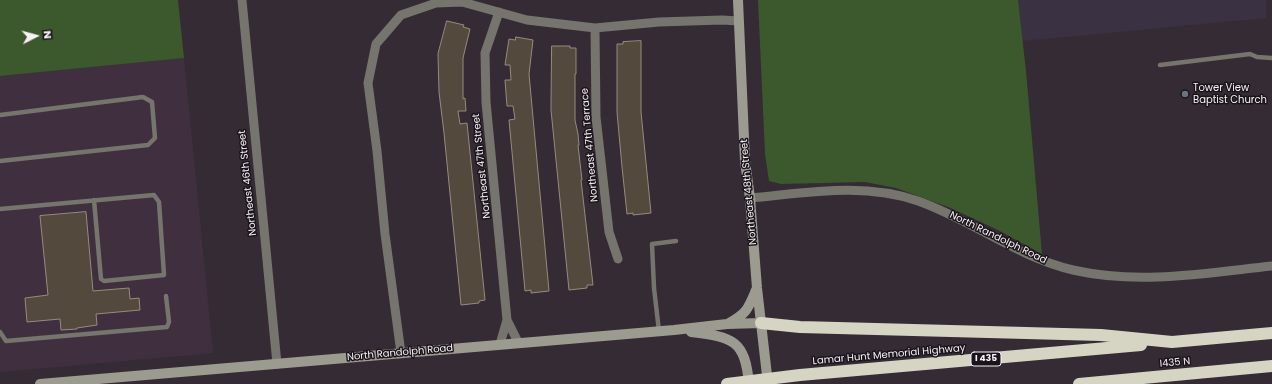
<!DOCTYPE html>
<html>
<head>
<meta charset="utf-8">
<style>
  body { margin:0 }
  #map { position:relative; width:1272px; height:384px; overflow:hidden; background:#352b35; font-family:Poppins,sans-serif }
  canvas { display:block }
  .north { position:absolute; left:16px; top:16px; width:40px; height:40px; -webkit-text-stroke:3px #1a151a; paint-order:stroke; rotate:84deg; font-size:11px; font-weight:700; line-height:16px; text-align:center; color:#f9f1f8 }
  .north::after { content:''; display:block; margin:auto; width:14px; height:18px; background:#f9f1f8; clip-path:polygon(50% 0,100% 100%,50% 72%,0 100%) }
</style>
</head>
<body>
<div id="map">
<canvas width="1272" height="384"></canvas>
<div class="north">N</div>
</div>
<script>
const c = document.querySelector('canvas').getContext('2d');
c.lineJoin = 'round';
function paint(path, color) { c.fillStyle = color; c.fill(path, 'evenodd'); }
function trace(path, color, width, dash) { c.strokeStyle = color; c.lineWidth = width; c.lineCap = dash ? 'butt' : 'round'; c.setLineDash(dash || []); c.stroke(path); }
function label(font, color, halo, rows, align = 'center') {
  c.font = font + ' Poppins,sans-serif'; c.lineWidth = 3; c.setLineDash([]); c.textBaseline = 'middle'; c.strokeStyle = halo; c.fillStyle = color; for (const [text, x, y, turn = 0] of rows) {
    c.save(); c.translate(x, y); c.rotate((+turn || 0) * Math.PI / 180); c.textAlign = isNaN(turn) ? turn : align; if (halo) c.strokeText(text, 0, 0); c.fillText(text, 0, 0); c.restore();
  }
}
const built = new Path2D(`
  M184 58 213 353 0 372V76Z`);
const industrial = new Path2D(`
  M1018 0H1266V18L1022 41Z`);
const green = new Path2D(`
  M0 0H178L184 58 0 76Z
  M758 0H1018L1026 71 1042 254 996 229 948 207 896 188 865 182 781 184 769 181 765 154Z`);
const building = new Path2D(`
  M447 21 464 25 463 27 470 29 463 58V99L465 98 466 111H458L460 124 467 123 485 300 479 301V303L461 305 444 133 439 92 438 54Z
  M516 37 533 40 529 74 549 291 531 293V290L525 291 509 120 515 119 513 106H507L505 80H511L510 65H505L509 39 515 40Z
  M641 41V112L651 213 633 215V213L627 214 622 167 617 112V44H623V42Z
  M552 46H570V48H576V74H575V120L578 134 579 145H578L582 180H581L593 285H587V288L569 290 551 110Z
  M86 212 93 291 129 288 130 299 139 298 140 310 96 314 97 325 77 328V329L61 330 60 319 27 322 25 298 48 295 40 216Z`);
const lane = new Path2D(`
  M1160 65 1250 54 1257 57 1272 58
  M0 115 143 97 152 102 155 138 148 145 0 161
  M0 209 154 195 159 202 164 275 104 281 101 279 94 200
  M659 331 654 288 652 244 676 241
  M0 332 6 341 167 327 169 322 166 296`);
const street = new Path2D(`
  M242 0 277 364
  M499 12 485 53 486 102 507 320 518 342
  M595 28 596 117 609 232 618 259
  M750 198C806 193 864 182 918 201 972 220 1017 257 1073 270 1139 285 1206 273 1272 266
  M500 344 507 320
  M401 353 385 234 377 151 368 83 376 44 401 15 436 3 462 2 527 20 595 28 659 22 722 20 739 21`);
const secondary = new Path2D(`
  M738 0 745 161 750 198 757 288 768 384
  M729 323C747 313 748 309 756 290
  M691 332C733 337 745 340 749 384
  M40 384 674 330 727 324 761 323`);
const highway = new Path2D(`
  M761 323 800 327 1101 335 1172 342 1272 333
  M727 384 800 375 1141 345
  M1079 384 1272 366`);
const markers = [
  [1185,94,4,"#6b7280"]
];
const shields = [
  [986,359,30]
];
const shieldNames = [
  ["I 435",986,359]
];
const poiNames = [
  ["Tower View",1193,88],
  ["Baptist Church",1193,100]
];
const streetNames = [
  ["Northeast 47th Terrace",590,145,-95],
  ["Northeast 47th Street",482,166,-96],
  ["Northeast 46th Street",248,183,-96],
  ["Northeast 48th Street",749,192,-95],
  ["North Randolph Road",998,238,26],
  ["North Randolph Road",400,353,-5],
  ["Lamar Hunt Memorial Highway",889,355,-5],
  ["I435 N",1175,363,-5]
];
paint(built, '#40303f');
paint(industrial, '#3a3243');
paint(green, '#3b592c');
paint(building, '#54493d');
trace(building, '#978b7e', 1);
trace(lane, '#75746d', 4.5);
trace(street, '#75746d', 9);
trace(secondary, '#9c9b90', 10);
trace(highway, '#d6d4c3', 12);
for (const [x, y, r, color] of markers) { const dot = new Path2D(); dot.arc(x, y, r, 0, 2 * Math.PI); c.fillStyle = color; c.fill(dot); trace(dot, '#1a151a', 1.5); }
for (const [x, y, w] of shields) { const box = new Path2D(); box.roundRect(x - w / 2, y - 7, w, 14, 3); c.fillStyle = '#1a151a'; c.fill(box); trace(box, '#f9f1f8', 1); }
label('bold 9px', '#f9f1f8', null, shieldNames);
label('10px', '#f9f1f8', '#1a151a', poiNames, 'left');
label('10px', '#f9f1f8', '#1a151a', streetNames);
</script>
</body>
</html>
